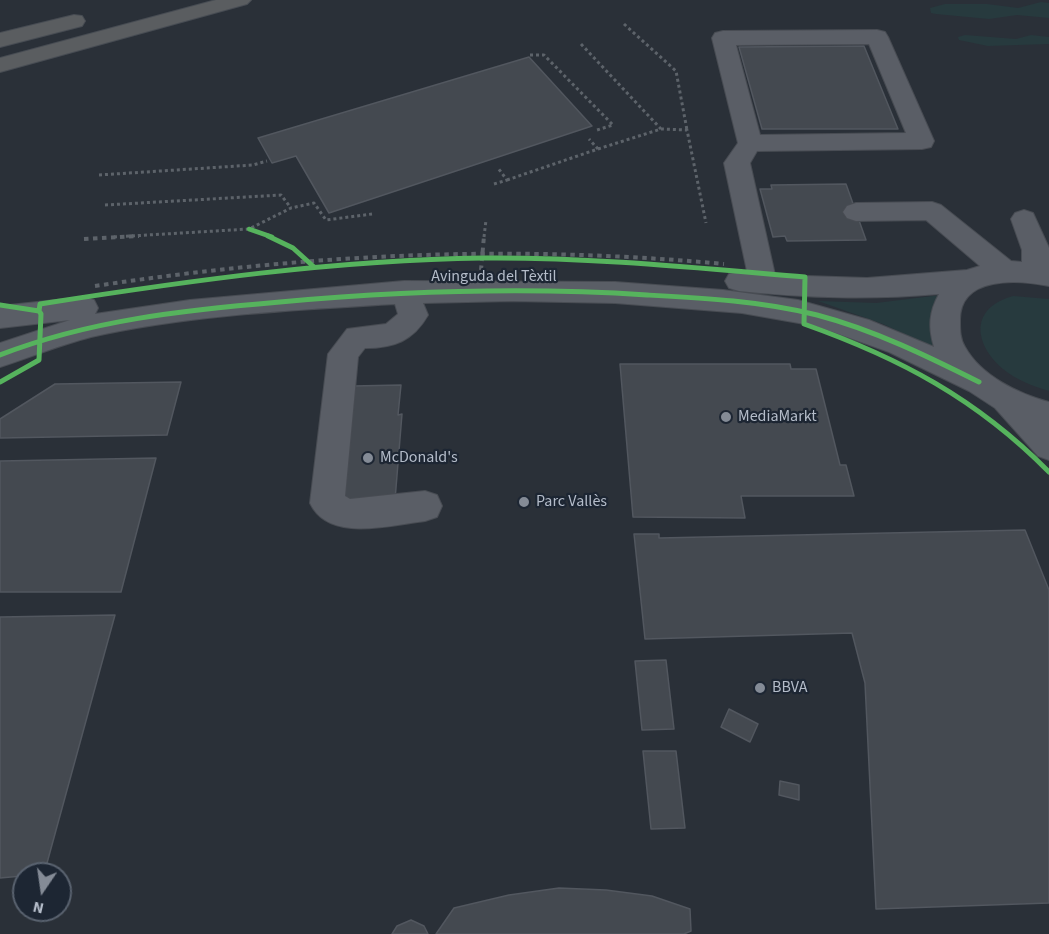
<!DOCTYPE html>
<html>
<head>
<meta charset="utf-8">
<style>
  body { margin:0 }
  #map { position:relative; width:1049px; height:934px; overflow:hidden; background:#2a3038; font-family:"Source Sans 3",sans-serif }
  canvas { display:block }
  .north { position:absolute; left:12px; top:862px; width:60px; height:60px; box-sizing:border-box; background:#1d2633; border:2px solid #59626f; border-radius:50%; rotate:193deg; font-size:16px; font-weight:700; line-height:24px; text-align:center; color:#b4bcc9 }
  .north::after { content:''; display:block; margin:auto; width:21px; height:27px; background:#848b96; clip-path:polygon(50% 0,100% 100%,50% 72%,0 100%) }
</style>
</head>
<body>
<div id="map">
<canvas width="1049" height="934"></canvas>
<div class="north">N</div>
</div>
<script>
const c = document.querySelector('canvas').getContext('2d');
c.lineJoin = 'round';
function paint(path, color) { c.fillStyle = color; c.fill(path, 'evenodd'); }
function trace(path, color, width, dash) { c.strokeStyle = color; c.lineWidth = width; c.lineCap = dash ? 'butt' : 'round'; c.setLineDash(dash || []); c.stroke(path); }
function label(font, color, halo, rows, align = 'center') {
  c.font = font + ' "Source Sans 3",sans-serif'; c.lineWidth = 4.5; c.setLineDash([]); c.textBaseline = 'middle'; c.strokeStyle = halo; c.fillStyle = color; for (const [text, x, y, turn = 0] of rows) {
    c.save(); c.translate(x, y); c.rotate((+turn || 0) * Math.PI / 180); c.textAlign = isNaN(turn) ? turn : align; if (halo) c.strokeText(text, 0, 0); c.fillText(text, 0, 0); c.restore();
  }
}
const green = new Path2D(`
  M1041 2 1049 3V18L1017 15 989 19 936 14 931 13 930 8 945 4H987L1018 8Z
  M965 35 1016 39 1031 35 1049 37V44L988 46 959 40 958 37Z
  M941 295 942 352 883 324 818 301 876 303Z
  M1013 296 1049 299V391C1032 386 1017 380 1003 369 973 343 970 308 1013 296Z`);
const building = new Path2D(`
  M864 46 898 129H762L739 47Z
  M529 57 592 126 329 213 296 156 272 163 258 138Z
  M846 184 866 240 787 241 785 236 773 237 760 189H772L771 185Z
  M620 364H790L791 369H816L840 465H846L854 496H741L745 518 633 517Z
  M181 382 167 435 0 438V419L55 384Z
  M401 385 398 415 402 414 395 500 332 501 353 386Z
  M156 458 121 592H0V461Z
  M1025 530 1049 590V903L876 909 865 683 852 633 645 639 634 534H659V538Z
  M115 615 44 874 0 878V617Z
  M666 660 674 729 642 730 635 661Z
  M729 709 758 724 750 742 721 727Z
  M643 751H676L685 828 651 829Z
  M780 781 799 785V800L779 795Z
  M559 888 606 890 652 896 690 909 691 931 684 934H436L454 908 509 895Z
  M411 920 424 926 428 934H392L397 926Z`);
const pathFar1 = new Path2D(`
  M624 24 676 71 687 130
  M581 44 661 129
  M530 55H544L613 125 597 130
  M598 149 661 129 687 130 706 223
  M99 175 253 165 267 161
  M507 180 598 149 589 139
  M494 184 507 180 498 168
  M105 205 281 195 291 208
  M114 237 249 229 291 208 314 203 326 220 372 214
  M484 237 486 220`);
const path = new Path2D(`
  M84 239 139 236
  M481 270 484 236
  M95 286C310 254 507 244 724 264`);
const minor = new Path2D(`
  M877 30 885 32 888 37 934 141 931 147 922 149 757 151 750 163 775 275 867 278 967 270 980 266 926 220 856 221 847 218 843 212 847 206 856 203 932 202 941 205 1011 261 1022 262V250L1011 219 1015 213 1024 210 1033 213 1049 248V286C1019 280 959 275 960 321 960 330 960 339 965 347 981 376 1019 394 1049 402V460L1038 456 995 408 969 391 889 352 816 326 742 313 615 303 512 301 423 303 428 315C413 341 394 348 365 348L358 357 345 496 350 499 425 491 437 495 442 506 437 517 425 521C390 525 329 543 310 503L328 354 347 329 386 324 398 314 395 304C294 310 189 315 91 337 60 345 31 357 0 367V343L70 320 0 328V306L84 297 94 300 98 308 95 314 190 300 404 281 615 282 723 290 798 300 869 320 934 347C928 327 929 312 939 294 868 300 809 298 739 291L729 288 725 281 729 274 747 271 724 163 738 143 712 38 715 33 723 31ZM869 44 906 133 760 135 736 45Z`);
const highway = new Path2D(`
  M216 0H251L247 4 0 72V58Z
  M74 15 82 16 85 21 82 26 0 47V33Z`);
const cyclewayFar1 = new Path2D(`
  M249 229 272 237`);
const cycleway = new Path2D(`
  M268 236 293 248 314 267
  M0 305 39 311 41 314 39 360 0 382
  M39 311 40 304C187 281 334 260 483 258 590 257 698 268 805 277L804 324C900 358 977 399 1049 472
  M0 355C90 320 185 310 280 302 402 291 525 287 647 295 703 298 762 301 817 315 874 330 927 356 979 382`);
const markers = [
  [726,417,6,"#848b96"],
  [368,458,6,"#848b96"],
  [524,502,6,"#848b96"],
  [760,688,6,"#848b96"]
];
const streetNames = [
  ["Avinguda del Tèxtil",494,277]
];
const poiNames = [
  ["MediaMarkt",738,417],
  ["McDonald's",380,458],
  ["Parc Vallès",536,502],
  ["BBVA",772,688]
];
paint(green, '#273a3e');
paint(building, '#444950');
trace(building, '#52575f', 1.5);
trace(minor, '#484c53', 2);
trace(highway, '#474c53', 2);
trace(pathFar1, '#5d636a', 3, [3, 3]);
trace(path, '#5d636a', 4, [4.5, 4.5]);
paint(minor, '#5a5e66');
paint(highway, '#5a5d60');
trace(cyclewayFar1, '#56b35d', 4.5);
trace(cycleway, '#56b35d', 5);
for (const [x, y, r, color] of markers) { const dot = new Path2D(); dot.arc(x, y, r, 0, 2 * Math.PI); c.fillStyle = color; c.fill(dot); trace(dot, '#1d2633', 2); }
label('16px', '#b4bcc9', '#1d2633', streetNames);
label('16px', '#b4bcc9', '#1d2633', poiNames, 'left');
</script>
</body>
</html>
